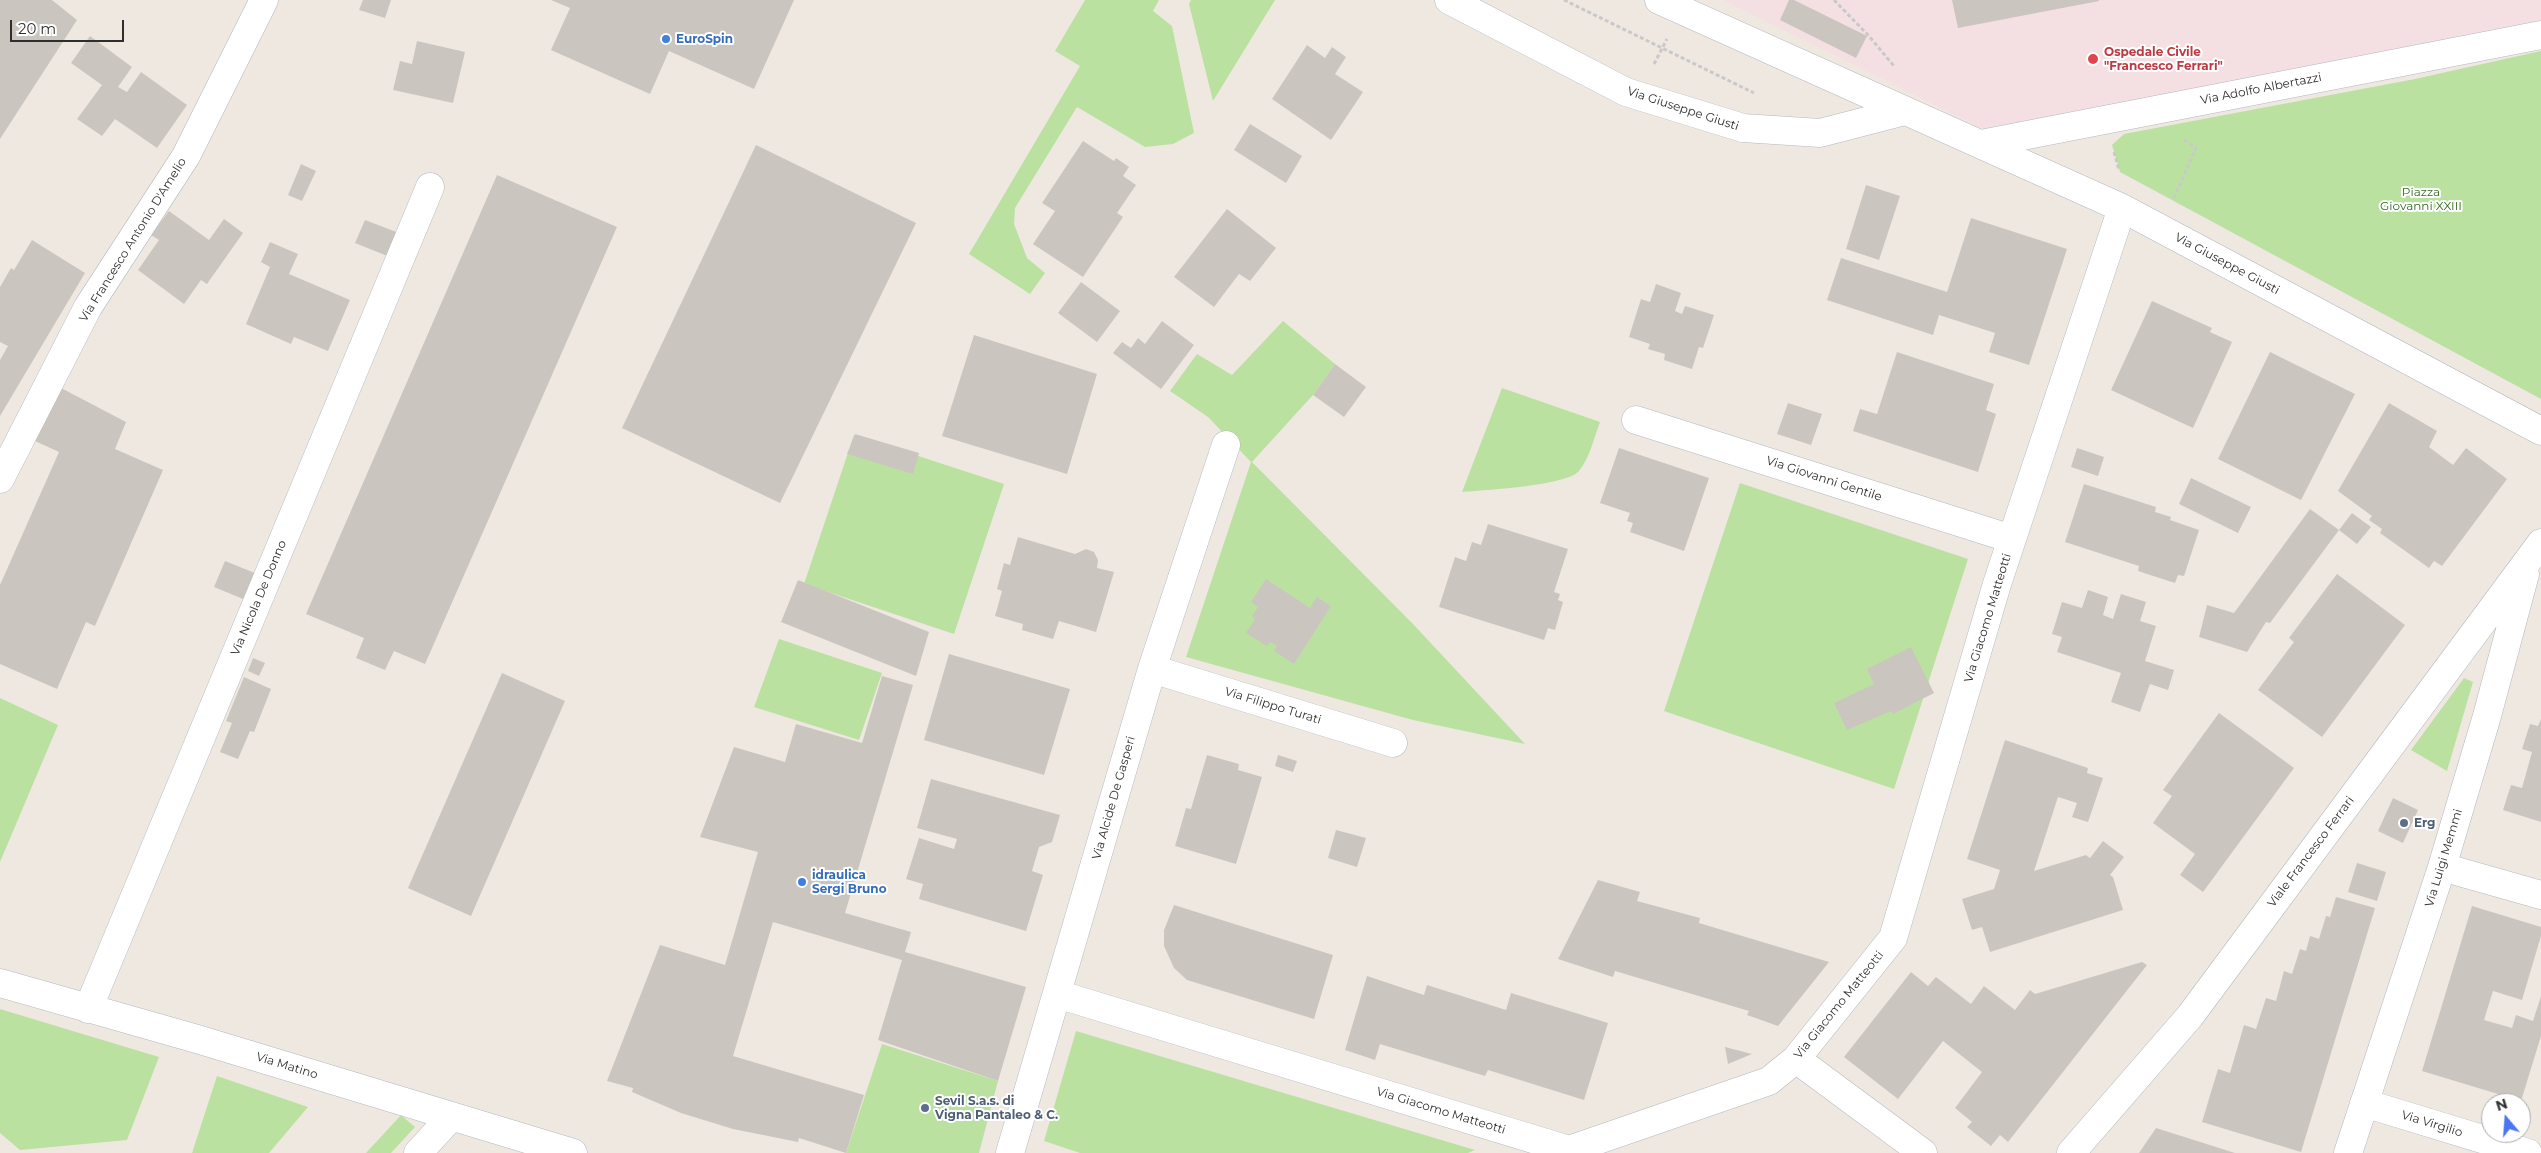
<!DOCTYPE html>
<html>
<head>
<meta charset="utf-8">
<style>
  body { margin:0 }
  #map { position:relative; width:2541px; height:1153px; overflow:hidden; background:#eee8e1; font-family:Montserrat,sans-serif }
  canvas { display:block }
  .north { position:absolute; left:2481px; top:1093px; width:50px; height:50px; box-sizing:border-box; background:#fff; border:1px solid #ababab; border-radius:50%; rotate:342deg; font-size:14px; font-weight:700; line-height:20px; text-align:center; color:#2e2e2e }
  .north::after { content:''; display:block; margin:auto; width:18px; height:22px; background:#4c75f1; clip-path:polygon(50% 0,100% 100%,50% 72%,0 100%) }
  .scale { position:absolute; left:10px; top:20px; width:114px; height:22px; box-sizing:border-box; border:2px solid #2e2e2e; border-top:0; padding-left:6px; font-size:15px; line-height:18px; white-space:nowrap; color:#2e2e2e; -webkit-text-stroke:4px #fff; paint-order:stroke }
</style>
</head>
<body>
<div id="map">
<canvas width="2541" height="1153"></canvas>
<div class="north">N</div>
<div class="scale">20 m</div>
</div>
<script>
const c = document.querySelector('canvas').getContext('2d');
c.lineJoin = 'round';
function paint(path, color) { c.fillStyle = color; c.fill(path, 'evenodd'); }
function trace(path, color, width, dash) { c.strokeStyle = color; c.lineWidth = width; c.lineCap = dash ? 'butt' : 'round'; c.setLineDash(dash || []); c.stroke(path); }
function label(font, color, halo, rows, align = 'center') {
  c.font = font + ' Montserrat,sans-serif'; c.lineWidth = 4; c.setLineDash([]); c.textBaseline = 'middle'; c.strokeStyle = halo; c.fillStyle = color; for (const [text, x, y, turn = 0] of rows) {
    c.save(); c.translate(x, y); c.rotate((+turn || 0) * Math.PI / 180); c.textAlign = isNaN(turn) ? turn : align; if (halo) c.strokeText(text, 0, 0); c.fillText(text, 0, 0); c.restore();
  }
}
const medical = new Path2D(`
  M1723 0H2541V20L1985 130Z`);
const green = new Path2D(`
  M1085 0H1159L1153 11 1172 26 1194 133 1173 144 1145 147 1077 107 1015 208 1014 224 1027 258 1045 273 1030 294 969 254 1080 66 1055 51Z
  M1191 0H1275L1213 101 1189 4Z
  M2541 51V399L2120 172 2112 145 2124 134 2415 79Z
  M1283 321 1335 364 1313 395 1252 462 1413 624 1525 744 1413 720 1186 657 1251 462 1208 417 1170 391 1197 354 1232 375Z
  M1502 388 1600 422C1594 437 1590 458 1579 471 1566 486 1484 490 1462 492Z
  M854 435 1004 484 954 634 804 584Z
  M1740 483 1968 559 1894 789 1664 711Z
  M779 639 882 673 859 740 754 707Z
  M2464 678 2473 682 2447 771 2411 750Z
  M0 698 58 725 0 862Z
  M0 1009 159 1057 127 1140 20 1150 0 1133Z
  M1076 1031 1475 1150 1468 1153H1080L1044 1141Z
  M882 1044 998 1081 979 1153H846Z
  M217 1076 308 1107 269 1153H192Z
  M401 1115 415 1127 391 1153H366Z`);
const building = new Path2D(`
  M0 0H52L77 20 0 139Z
  M363 0H391L385 18 359 10Z
  M551 0H794L754 89 669 51 650 94 551 50 570 8Z
  M1789 0H1794L1867 36 1856 58 1780 20Z
  M1952 0H2099V1L1958 28Z
  M90 36 132 67 118 87 127 92 141 72 187 105 157 148 115 119 102 136 77 119 102 85 71 63Z
  M417 41 465 52 453 103 393 90 400 61 412 64Z
  M1307 45 1325 58 1332 47 1346 57 1335 74 1363 92 1331 140 1272 99Z
  M1250 124 1302 156 1286 183 1234 150Z
  M1083 141 1114 161 1116 158 1129 167 1123 176 1136 185 1117 213 1123 217 1083 277 1033 244 1055 211 1042 203Z
  M756 145 916 223 780 503 622 428Z
  M301 164 316 171 302 201 288 195Z
  M497 175 617 227 425 664 394 651 385 670 356 658 364 638 306 614Z
  M1866 185 1900 196 1879 260 1846 249Z
  M1227 209 1276 248 1250 281 1239 274 1214 307 1174 277Z
  M169 211 209 240 224 219 243 233 207 284 201 280 184 304 138 270 159 240 151 235Z
  M1971 218 2067 249 2029 365 1989 352 1995 333 1939 315 1933 335 1827 300 1841 258 1947 292Z
  M365 220 399 233 390 257 355 243Z
  M32 240 85 273 0 416V360L8 346 0 342V287L11 268 14 270Z
  M270 242 298 254 289 274 350 300 328 351 294 337 291 344 246 324 270 267 261 262Z
  M1081 282 1120 311 1097 342 1058 313Z
  M1656 284 1681 293 1675 311 1682 314 1685 306 1714 315 1703 348 1699 347 1692 369 1664 360 1665 354 1648 349 1650 344 1629 337 1641 299 1650 302Z
  M2152 301 2212 328 2210 332 2232 342 2193 428 2111 390Z
  M1162 321 1194 345 1161 389 1113 353 1122 342 1131 348 1138 338 1145 344Z
  M974 335 1097 374 1067 474 942 436Z
  M1897 352 1994 384 1986 410 1996 414 1978 472 1853 431 1860 409 1877 414Z
  M2270 352 2355 394 2301 500 2218 459Z
  M1335 364 1366 387 1344 417 1313 395Z
  M61 388 126 422 115 449 163 470 95 626 86 622 57 689 0 664V585L59 452 35 441Z
  M1788 403 1822 414 1811 445 1777 434Z
  M2389 403 2437 431 2429 447 2453 465 2466 448 2507 479 2442 566 2434 561 2429 568 2380 533 2382 529 2369 520 2372 516 2338 491Z
  M855 434 919 453 913 474 847 454Z
  M1619 448 1709 478 1684 551 1630 532 1633 523 1627 521 1630 513 1600 503Z
  M2077 448 2104 457 2098 476 2071 467Z
  M2191 478 2251 507 2238 533 2179 504Z
  M2084 484 2156 507 2155 512 2171 517 2170 520 2199 530 2184 576 2178 575 2175 583 2138 571 2139 566 2065 542Z
  M2310 509 2339 530 2352 513 2371 527 2357 544 2339 530 2270 623 2266 622 2247 652 2199 637 2207 605 2234 613Z
  M1488 524 1568 549 1554 592 1560 594 1558 600 1563 602 1555 630 1548 628 1544 640 1439 607 1455 557 1466 561 1472 542 1481 545Z
  M1018 537 1075 554 1086 549 1094 552 1098 560 1097 568 1114 572 1096 632 1059 621 1053 639 1022 630 1023 624 995 616 1002 591 997 589 1004 563 1010 565Z
  M225 561 255 573 243 599 214 587Z
  M2337 574 2405 625 2322 737 2258 690 2294 642 2289 638Z
  M1266 579 1310 608 1317 597 1331 606 1294 664 1274 651 1277 646 1270 642 1267 646 1246 633 1255 619 1252 616 1258 607 1251 602Z
  M798 580 929 632 916 676 781 622Z
  M2088 590 2108 597 2103 615 2113 619 2121 594 2146 602 2140 621 2156 626 2145 661 2174 670 2168 690 2150 684 2140 712 2111 702 2121 673 2057 652 2062 637 2052 634 2062 602 2082 608Z
  M1911 647 1934 693 1893 714 1891 711 1847 730 1834 703 1874 684 1867 669Z
  M949 654 1070 689 1044 775 924 740Z
  M253 658 265 663 259 676 248 671Z
  M502 673 565 701 471 916 408 888Z
  M882 676 913 685 845 913 911 932 905 952 1026 987 998 1081 878 1040 902 960 773 922 733 1056 864 1095 846 1153 799 1138 798 1142 733 1129 681 1113 632 1092 633 1088 607 1081 660 945 725 965 758 852 700 837 734 747 785 762 796 724 862 743Z
  M244 677 271 689 254 732 250 731 238 759 220 752 232 723 226 721Z
  M2219 713 2294 768 2203 892 2180 875 2195 854 2153 823 2172 796 2163 790Z
  M2541 719V822L2503 810 2511 785 2522 788 2532 752 2522 749 2530 724 2538 726Z
  M2005 740 2088 768 2087 773 2103 778 2088 822 2072 817 2077 803 2058 797 2034 871 2086 855 2090 858 2103 841 2124 857 2110 875 2113 877 2123 910 1990 952 1982 927 1972 930 1962 899 1994 889 2000 870 1967 859Z
  M1207 755 1239 764 1238 770 1262 777 1236 864 1175 846 1186 808 1191 809Z
  M1278 755 1297 761 1293 772 1275 766Z
  M931 779 1060 815 1052 842 1039 847 1032 871 1043 875 1026 931 919 899 923 884 906 879 919 838 954 849 957 839 917 828Z
  M2393 798 2418 810 2403 843 2378 831Z
  M1336 830 1366 838 1357 867 1328 858Z
  M2357 863 2386 872 2377 901 2348 892Z
  M1598 880 1640 892 1637 901 1700 918 1699 923 1829 962 1778 1026 1747 1015 1749 1011 1615 971 1613 977 1558 959Z
  M2336 897 2375 908 2301 1152 2202 1122 2218 1069 2230 1073 2244 1025 2256 1029 2266 998 2276 1001 2284 971 2292 974 2300 949 2306 951 2310 936 2319 939 2326 916 2330 917Z
  M1174 905 1333 955 1314 1019 1187 980 1174 968 1164 946V930Z
  M2472 906 2541 927V936L2522 1000 2493 991 2484 1020 2512 1028 2516 1015 2533 1021 2541 996V1036L2521 1101 2422 1071Z
  M2142 962 2147 965 2008 1142 2000 1135 1991 1146 1967 1127 1972 1122 1955 1108 1982 1072 1943 1041 1898 1099 1844 1057 1911 972 1928 986 1936 977 1971 1004 1984 986 2015 1010 2030 990 2035 994Z
  M1367 976 1424 995 1427 985 1506 1010 1511 993 1608 1023 1584 1100 1488 1070 1485 1076 1380 1044 1375 1060 1345 1050Z
  M1725 1047 1752 1054 1728 1064Z
  M2156 1128 2235 1153H2139Z`);
const path = new Path2D(`
  M1564 0 1754 93
  M1834 0 1868 35 1894 66
  M1654 64 1667 39
  M2114 152 2119 170
  M2174 198 2196 148 2184 140`);
const minor = new Path2D(`
  M1449 0 1626 92 1743 128 1820 133 1905 111
  M1659 0 2122 208 2541 431
  M1981 144 2541 35
  M1636 420 2012 539
  M0 479 88 307 186 156 264 0
  M1152 669 1393 743
  M2442 867 2541 895
  M0 983 197 1039 573 1153
  M1057 994 1569 1150 1769 1081 1796 1059 1893 938 1997 584 2122 208
  M88 1009 430 187
  M1796 1059 1923 1153
  M2364 1103 2528 1153
  M418 1153 451 1117
  M1010 1153 1152 669 1226 445
  M2071 1153 2190 1016 2541 543
  M2348 1153 2442 867 2487 716 2525 574`);
const markers = [
  [666,39,5,"#3f7fe0"],
  [2093,59,6,"#e0444e"],
  [2404,823,5,"#5c6f8a"],
  [802,882,5,"#3f7fe0"],
  [925,1108,5,"#5c6f8a"]
];
const shopNames = [
  ["EuroSpin",676,39],
  ["idraulica",812,875],
  ["Sergi Bruno",812,889]
];
const healthNames = [
  ["Ospedale Civile",2104,52],
  ["\"Francesco Ferrari\"",2104,66]
];
const streetNames = [
  ["Via Adolfo Albertazzi",2261,89,-11],
  ["Via Giuseppe Giusti",1683,109,18],
  ["Via Francesco Antonio D'Amelio",133,240,-58],
  ["Via Giuseppe Giusti",2227,264,28],
  ["Via Giovanni Gentile",1824,479,18],
  ["Via Nicola De Donno",259,598,-67],
  ["Via Giacomo Matteotti",1988,618,-73],
  ["Via Filippo Turati",1273,706,17],
  ["Via Alcide De Gasperi",1114,798,-74],
  ["Viale Francesco Ferrari",2311,852,-53],
  ["Via Luigi Memmi",2444,858,-73],
  ["Via Giacomo Matteotti",1839,1005,-51],
  ["Via Matino",287,1066,17],
  ["Via Giacomo Matteotti",1441,1111,17],
  ["Via Virgilio",2432,1124,17]
];
const parkNames = [
  ["Piazza",2421,192],
  ["Giovanni XXIII",2421,206]
];
const serviceNames = [
  ["Erg",2414,823],
  ["Sevil S.a.s. di",935,1101],
  ["Vigna Pantaleo & C.",935,1115]
];
paint(medical, '#f4e0e2');
paint(green, '#bbe1a1');
paint(building, '#cac6bf');
trace(minor, '#b4b8c0', 29);
trace(path, '#c9c9c9', 3, [4, 2.5]);
trace(minor, '#fff', 28);
for (const [x, y, r, color] of markers) { const dot = new Path2D(); dot.arc(x, y, r, 0, 2 * Math.PI); c.fillStyle = color; c.fill(dot); trace(dot, '#fff', 2); }
label('bold 12px', '#366cbe', '#fff', shopNames, 'left');
label('bold 12px', '#be3a42', '#fff', healthNames, 'left');
label('12px', '#2e2e2e', '#fff', streetNames);
label('12px', '#34691f', '#fff', parkNames);
label('bold 12px', '#4e5e75', '#fff', serviceNames, 'left');
</script>
</body>
</html>
